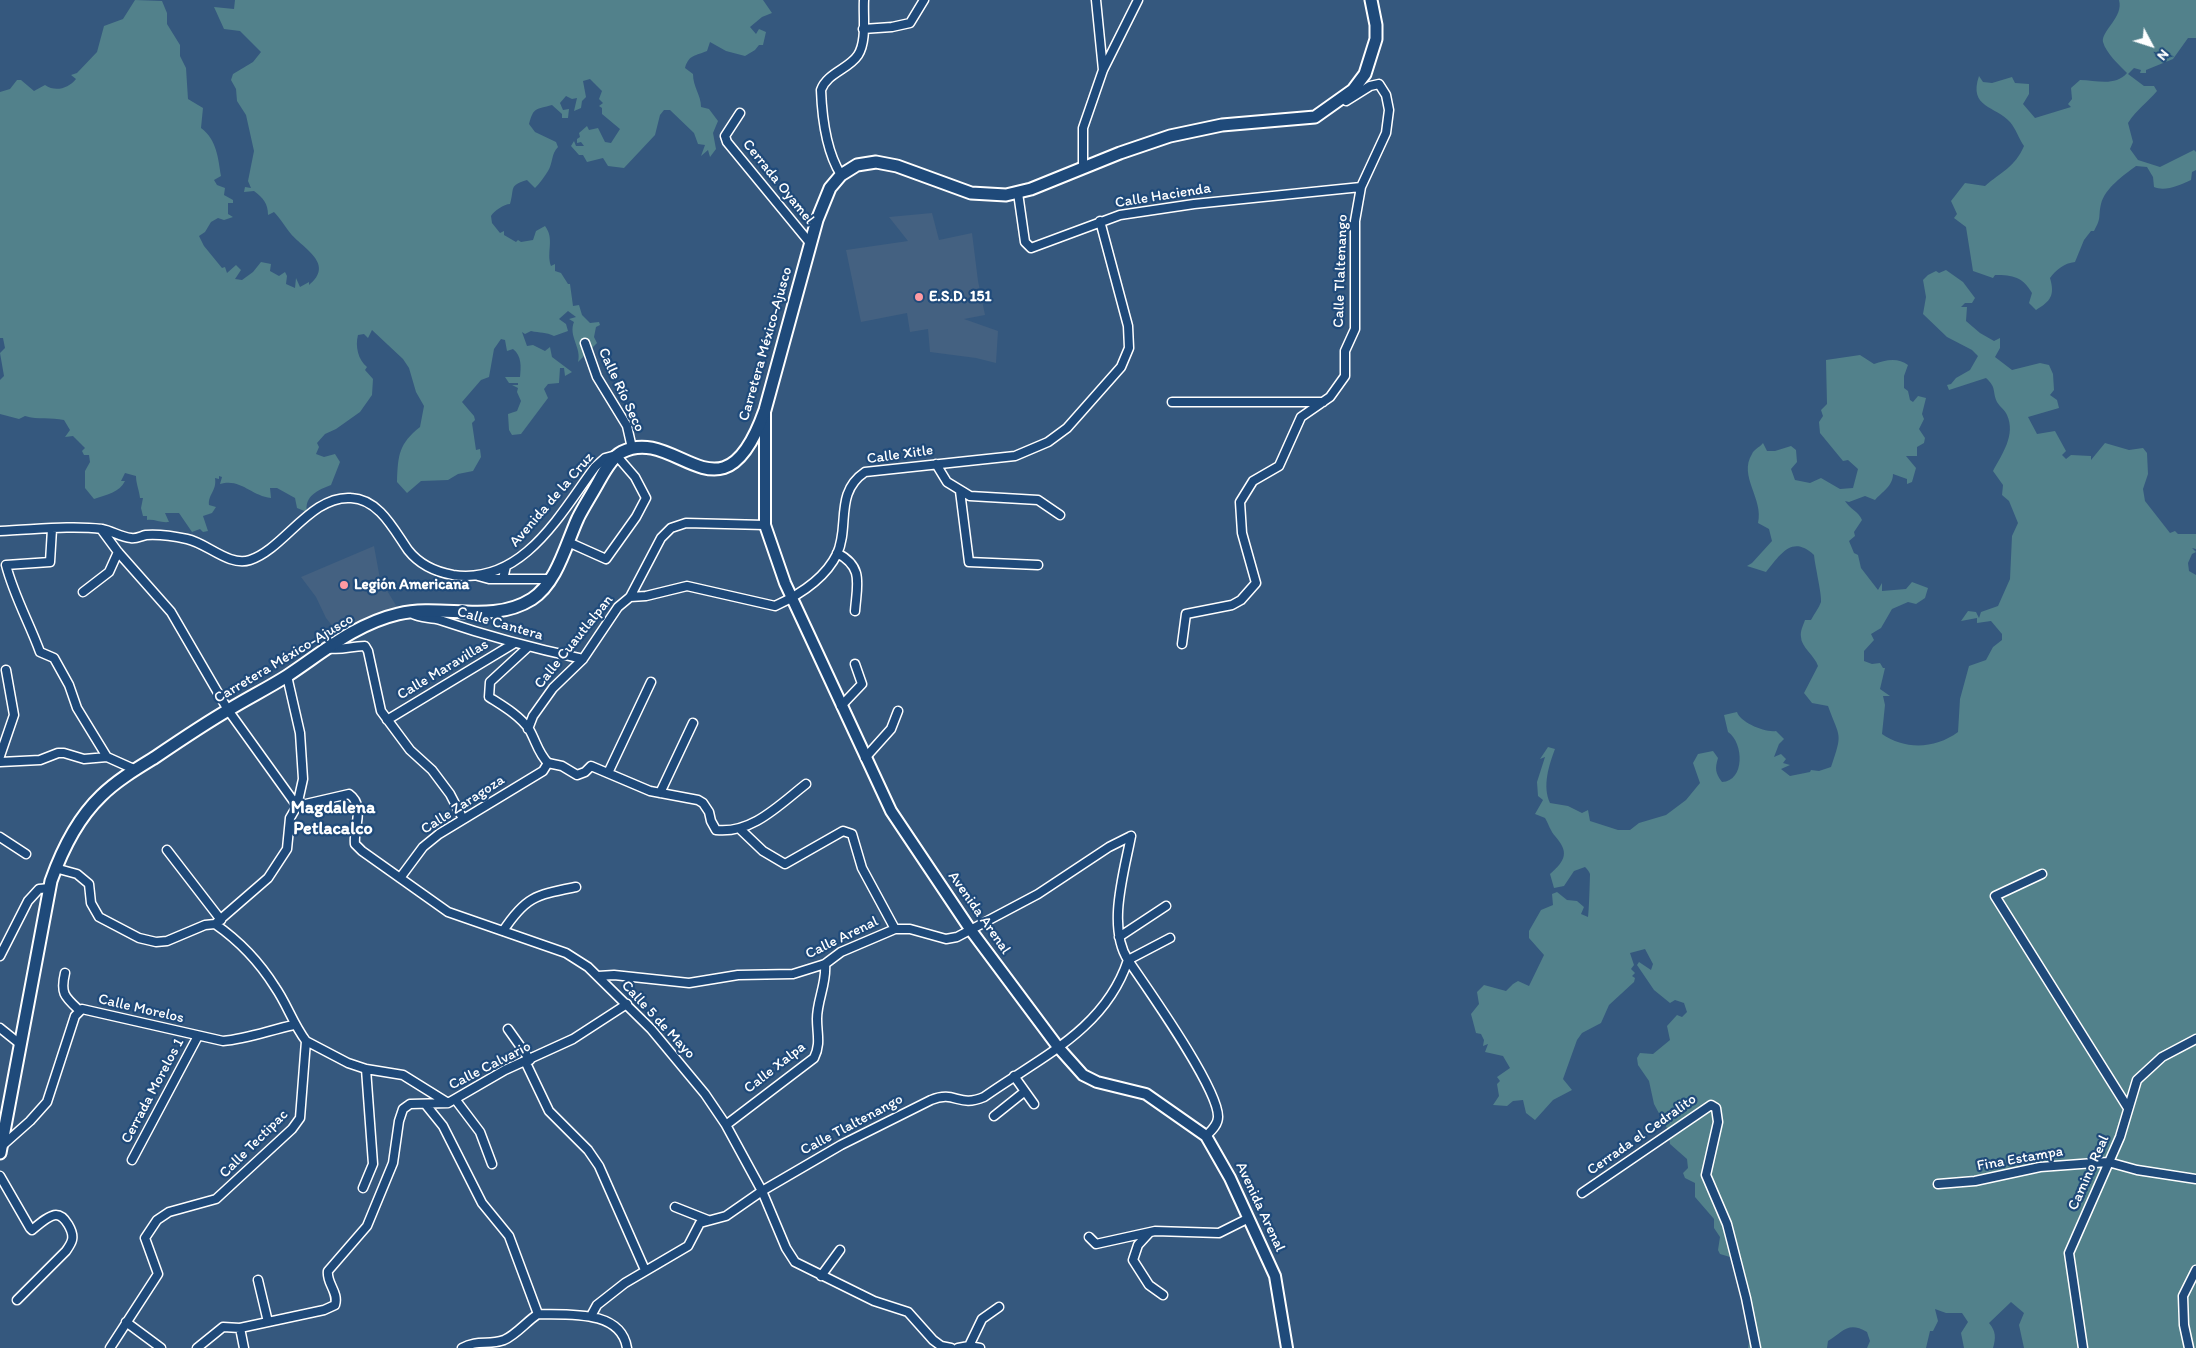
<!DOCTYPE html>
<html>
<head>
<meta charset="utf-8">
<style>
  body { margin:0 }
  #map { position:relative; width:2196px; height:1348px; overflow:hidden; background:#35587e; font-family:Itim,sans-serif }
  canvas { display:block }
  .north { position:absolute; left:2126px; top:20px; width:50px; height:50px; -webkit-text-stroke:4px #1f4a7a; paint-order:stroke; rotate:130deg; font-size:14px; font-weight:700; line-height:20px; text-align:center; color:#fff }
  .north::after { content:''; display:block; margin:auto; width:18px; height:22px; background:#fff; clip-path:polygon(50% 0,100% 100%,50% 72%,0 100%) }
</style>
</head>
<body>
<div id="map">
<canvas width="2196" height="1348"></canvas>
<div class="north">N</div>
</div>
<script>
const c = document.querySelector('canvas').getContext('2d');
c.lineJoin = 'round';
function paint(path, color) { c.fillStyle = color; c.fill(path, 'evenodd'); }
function trace(path, color, width, dash) { c.strokeStyle = color; c.lineWidth = width; c.lineCap = dash ? 'butt' : 'round'; c.setLineDash(dash || []); c.stroke(path); }
function label(font, color, halo, rows, align = 'center') {
  c.font = font + ' Itim,sans-serif'; c.lineWidth = 4.5; c.setLineDash([]); c.textBaseline = 'middle'; c.strokeStyle = halo; c.fillStyle = color; for (const [text, x, y, turn = 0] of rows) {
    c.save(); c.translate(x, y); c.rotate((+turn || 0) * Math.PI / 180); c.textAlign = isNaN(turn) ? turn : align; if (halo) c.strokeText(text, 0, 0); c.fillText(text, 0, 0); c.restore();
  }
}
const built = new Path2D(`
  M932 213 939 240 972 233 978 281 985 315 964 319 998 331 996 363 976 358 930 352 928 329 910 332 907 313 861 322 846 250 908 241 889 217Z
  M374 546 380 579 397 607 338 633 326 618 316 597 301 577Z`);
const green = new Path2D(`
  M135 0 162 1 167 13V24L180 45V56L186 68 188 99 203 108 201 128C217 140 218 158 221 176L214 180 217 185 225 188 224 195 233 200V203H228V214L233 217 224 220 218 218 211 222 205 232 199 236 204 246 222 268 225 267 227 273 236 265 241 270 235 279 242 280 253 272 261 262 271 264 270 271 279 276 285 272 287 276 286 284 295 288 296 278 300 287 309 282V285C335 264 304 249 291 234 285 227 281 219 274 212L268 215C268 203 263 198 254 191L244 192 245 187 251 188 248 181 254 151 246 115 237 101 236 89 231 80 233 74 253 62 261 52 240 31 224 29 214 7 234 9 235 0H763L772 13 762 17 750 27 756 34 759 29 766 32 763 45H759L755 50 745 56 726 51 710 42 707 51C696 56 689 54 685 68L693 74C693 87 701 95 701 107L709 109 718 121 713 133 716 149 710 157 708 150 701 156 705 145 698 144 694 133 670 110H664L660 115 655 135 624 168 608 166 603 158 587 162 583 155H579L571 146 574 141 576 146H584L581 142 577 143V139L580 137 579 133 587 126 589 130 598 128 605 142 611 143 620 129 602 114V108L599 106 603 103 599 99 602 91 590 79 583 81 586 97 582 101 581 108 574 111 577 98 572 99 566 96 560 103 563 110 569 109 568 118H562V114L552 105C536 110 534 106 529 124L535 132 556 142 558 147C551 154 553 163 548 171 545 176 540 183 535 188L527 180C508 186 515 188 510 204 504 204 494 211 491 216L492 223 500 233 504 231V235L516 242 518 240 521 242 533 240 536 231 545 226C555 239 546 252 551 266L555 264V271L561 273 568 284H570L573 306 579 305 582 315 590 323 599 322 600 325 596 327 594 337 597 343 578 362C582 348 568 336 574 322L569 319 576 317 568 311 559 319 566 324 568 331 554 336C546 332 540 333 531 331L525 334 522 332 527 346 533 345 545 351 550 347 552 357 572 372 565 376 564 368H560L559 383 548 384 544 389 548 398 521 434 512 435 509 430 508 414 517 411 521 401 517 392 518 388 512 385H518V383H509L505 377H520C521 367 522 356 513 349L507 351 505 340 501 339 494 349 489 377 481 380 462 402 474 416 475 420 472 423 476 450 480 449 481 457 473 471 458 474 448 480 421 481 407 493 397 482C398 454 399 444 420 427L424 406 416 392 409 368 403 359 372 330 368 338 364 334 358 335C355 346 358 360 367 367L365 370 373 379 372 395 360 412 336 429 325 434 317 443 319 447 316 454 324 457 335 454 340 462 331 485C318 490 304 496 307 512L297 508 295 498 277 488H270L271 498C251 496 241 478 220 484L222 477 219 476V479L215 478C217 491 208 494 209 505L216 507 212 513 203 516 208 531 203 532 200 529 192 532 179 513H165L169 522C160 523 155 519 147 520V516H143L141 508 143 498H140C139 489 136 484 136 476L125 473 121 481H125C120 492 106 495 94 499L85 488V471L90 462 89 455H84L82 451 85 448 73 436 65 437 70 430 64 420C51 417 38 420 25 416L19 419 0 414V380L4 376 0 353 5 348 3 338H0V92L10 89 17 80H21L34 91 45 85C55 92 68 89 76 79L71 75 77 73 97 52 104 26 123 19Z
  M2119 0H2196V38H2188L2173 59 2146 70V73H2140L2141 70 2134 68 2128 74 2144 86H2154L2157 91C2147 103 2137 109 2128 123L2133 142 2130 149 2138 160 2160 167 2194 150 2196 152V170L2192 172 2191 180C2180 185 2165 192 2154 187L2153 177 2147 167 2136 166C2124 175 2105 188 2101 204 2098 217 2102 217 2094 231H2091L2084 240 2075 262C2064 263 2056 270 2050 278 2055 295 2051 301 2036 310L2029 303 2032 293C2023 277 2013 275 1995 275L1993 278 1973 271 1966 227 1954 218 1957 214 1951 201 1965 183 1985 186C2001 172 2015 167 2024 146 2019 139 2016 129 2010 122 1996 106 1968 108 1979 76L1983 82 1992 83 2012 77 2015 83 2029 84V94L2023 104 2035 118 2071 107 2068 104 2072 99 2071 88 2080 80C2096 80 2115 87 2127 73 2119 65 2106 53 2103 42 2101 31 2124 17 2119 0Z
  M1946 270 1963 282 1975 298 1972 303H1965L1961 307H1967L1966 321 1980 333 1994 341 2000 338V348L1995 357 2012 370 2040 363 2049 365 2053 374 2054 390 2050 395 2057 400 2059 408 2028 417 2037 434 2055 431 2066 451 2062 455 2066 459 2071 455 2091 456V460L2105 443 2129 450 2143 448 2147 453 2148 474 2143 489 2145 501 2170 533 2175 531 2178 534H2196V549L2192 548 2196 552 2192 554 2188 563 2189 571 2196 575V1348H2024L2019 1325 2024 1313 2011 1302 1989 1323C1996 1331 1996 1338 1993 1348H1964L1961 1333 1968 1322 1962 1313H1946L1935 1309 1938 1321 1933 1331H1930L1926 1348H1867L1870 1341 1867 1332C1848 1321 1844 1331 1828 1341L1827 1348H1748C1755 1320 1751 1287 1740 1260L1720 1254 1718 1250 1720 1237 1714 1228V1219L1695 1197V1183L1685 1178 1683 1173 1688 1168 1687 1159 1670 1144 1668 1130 1654 1104 1649 1081 1638 1065 1637 1058 1640 1053 1653 1054 1670 1040 1667 1026 1677 1015 1682 1017 1687 1012 1684 1003 1675 1000 1670 1003 1654 990 1637 965 1639 962 1651 970 1653 964 1645 949 1630 953 1634 965 1631 969 1635 973 1632 976 1635 978 1634 982 1609 1005 1601 1023 1582 1033 1577 1040 1563 1079 1572 1090 1553 1100 1535 1120 1526 1113 1523 1100 1513 1101 1507 1106 1493 1105 1499 1096 1497 1084 1500 1081 1497 1077 1510 1068 1503 1056 1485 1052 1488 1044 1483 1046 1484 1040 1481 1034 1476 1033 1471 1014 1479 1004 1477 992 1484 985 1506 991 1513 984 1518 981 1529 986 1544 955 1529 938V931L1541 910 1553 905 1552 894 1557 892 1567 900 1577 901 1584 907 1581 914 1588 917C1589 913 1590 876 1590 874 1589 871 1587 869 1585 867L1574 871 1564 886 1554 888 1550 874C1566 860 1569 852 1555 836 1551 832 1548 823 1545 818L1535 814 1543 800 1538 796 1537 782 1545 757 1540 759 1548 747 1555 749C1549 765 1542 786 1550 803L1568 806 1582 813 1588 810 1590 821 1618 830H1630L1639 823 1666 815 1686 800 1700 783 1693 763 1698 754 1713 751 1718 758C1715 768 1715 773 1722 782 1745 781 1744 743 1728 732L1724 715 1737 712C1740 722 1765 733 1776 731L1784 739 1779 744 1774 757 1781 754 1786 759 1783 763 1790 765 1781 769 1790 776 1810 772 1811 770 1819 771 1831 767C1843 732 1840 739 1828 706L1812 703 1804 693 1818 666C1815 656 1801 647 1801 637 1800 631 1803 626 1805 620H1811C1814 614 1819 608 1821 602 1822 595 1815 566 1814 555 1792 534 1780 555 1766 572L1747 566 1752 563 1772 541 1769 529 1758 523C1764 499 1738 476 1752 454 1754 449 1759 448 1763 443L1767 451H1775L1791 446 1796 450 1797 462 1791 469 1795 480 1810 483 1821 478 1840 489 1853 488 1858 469 1848 460 1843 461 1820 433 1819 422 1823 416 1821 410 1827 404 1826 360 1860 355 1874 364C1885 360 1898 357 1908 365L1904 376V388L1908 391 1910 400 1913 402 1918 396 1926 398 1922 414 1924 419 1919 429 1925 438 1924 443 1917 447V456H1906L1916 468 1912 482 1907 484V479L1893 474C1893 486 1882 492 1875 500L1865 496 1849 502 1845 501C1850 509 1859 512 1862 520L1854 532 1855 536 1849 541 1854 553 1858 555 1861 568 1878 590 1882 583V591L1906 589 1912 582 1928 588 1925 598 1916 604 1908 602 1892 609 1881 628 1871 634 1874 640 1864 651V661L1872 664 1880 663 1883 668H1885L1880 689 1890 696H1883L1885 705 1882 734C1905 750 1935 749 1958 732L1960 699 1969 666 1986 660 1993 647 2002 640V634L1991 621 1977 623V618L1961 621 1968 611 1976 612 1979 618 1981 612 1998 606 2010 579 2012 536 2018 523 2009 501 2002 495 2003 485 1993 471C2002 454 2016 435 2007 415 2005 410 2000 407 1997 402 1992 391 1997 388 1986 378L1949 390 1947 385 1951 384 1956 378 1970 370 1978 356 1972 350 1947 337 1923 314 1926 297 1923 280 1928 275 1936 271 1939 273Z`);
const minor = new Path2D(`
  M1096 0 1103 70
  M863 29 892 27 910 23 924 0
  M740 113 725 136 727 142 810 243
  M1083 168V128L1103 70 1138 0
  M841 175C826 151 822 117 821 90 827 73 849 69 858 55 867 41 863 16 864 0
  M1018 193 1025 242 1031 248 1120 215 1194 204 1361 187
  M585 343 597 377 627 426 632 448
  M1172 402H1323
  M936 464 947 482 970 496 1038 500 1060 515
  M960 491 969 562 1038 565
  M52 529 50 562 6 565C14 596 29 622 40 652L54 658 69 685 77 708 107 757
  M101 529 118 552 171 612 228 710 297 806
  M0 531C33 530 69 525 102 529 112 531 121 537 131 538 136 539 141 536 146 535 160 534 173 536 187 539 207 543 229 567 250 560 284 549 311 495 351 498 379 499 394 530 408 550 419 564 436 572 453 575 523 585 560 514 595 467L605 458 616 455 635 477 646 498 636 517 606 559 568 542
  M837 553C864 567 857 584 855 611
  M506 566 503 579H550
  M478 576 489 579H503
  M83 592 109 572 118 552
  M630 597 646 596 687 586 775 606C799 595 825 579 837 554 850 526 834 493 865 472L1015 456 1048 442 1067 428 1121 367 1129 348 1128 326 1100 221
  M411 613C420 619 430 617 440 620 490 637 532 648 583 659
  M1182 644 1186 614 1232 605 1241 600 1256 583 1242 533 1240 502 1253 481 1279 466 1301 417 1330 397 1345 376V351L1355 329V221L1361 187 1386 133 1389 110 1386 95 1379 84 1370 86 1346 101
  M528 647 490 682 489 697C503 706 519 715 529 729 536 741 538 753 548 763
  M326 648C343 651 349 646 365 646L368 651 381 711 410 750 432 770 450 794 463 819
  M841 706 862 684 855 664
  M387 720 513 644
  M528 729 533 716 553 688 583 659 618 607 630 597 661 538 671 528 686 523 765 525
  M0 756 14 715 6 670
  M865 758 891 729 898 711
  M0 762 40 760 58 753H64L84 759 107 757 136 770
  M548 763 562 766 577 775 585 772 591 766 650 791 698 800 703 803 709 812 711 821 716 830C752 834 779 805 806 784
  M608 773 651 682
  M660 793 693 723
  M297 806 349 794C366 806 353 828 355 844L362 851 448 912 566 953 588 967 651 1029 705 1094 726 1125 762 1191 786 1248 795 1262 874 1301 908 1312 933 1340 941 1346 951 1348
  M741 830 763 851 785 864 843 831 852 834 862 868 895 929
  M0 837 26 854
  M167 850 221 920
  M55 868 77 874 89 884 91 903 99 917 139 938 156 942 167 941 205 925 215 924 268 878 287 849 290 818 297 806 303 779 300 733 287 676
  M2042 874 1995 896 2128 1108
  M400 878 423 847 439 834 543 771 548 763
  M503 931C526 896 536 895 576 887
  M1119 937 1166 906
  M1170 938 1128 960C1147 988 1219 1089 1218 1117 1218 1125 1211 1131 1206 1136
  M0 956 28 901 39 889 50 888
  M65 973C60 994 65 997 80 1011
  M598 976 614 975 689 983 738 975 793 974 825 964 841 952 895 929H910L946 939 957 937 1038 894 1109 847 1131 836
  M0 1028 20 1044
  M508 1029 530 1060
  M306 1041 348 1063 366 1069 403 1075 448 1103
  M525 1061 549 1111 588 1150 599 1166 645 1270
  M1014 1076 1034 1104
  M455 1099 480 1132 492 1164
  M426 1105 443 1126 482 1203 509 1236 538 1314
  M994 1116 1024 1092
  M726 1125 814 1058C821 1044 817 1034 817 1019 817 1000 827 983 825 964
  M3 1145 30 1121 47 1102 75 1016 82 1009 223 1041C247 1039 270 1030 294 1025
  M132 1160 198 1036
  M0 1176 30 1228 32 1230C38 1225 49 1215 56 1215 65 1215 74 1232 72 1240 71 1244 68 1248 66 1251L17 1300
  M1938 1184 1975 1181 2040 1167 2108 1162 2137 1170 2196 1179
  M363 1188 373 1164 366 1069
  M1582 1193 1711 1105 1716 1108 1718 1122 1706 1175 1727 1224 1746 1298 1756 1348
  M675 1207 708 1220
  M1149 1233 1138 1245 1133 1260 1149 1285 1163 1295
  M1089 1237 1096 1244 1155 1231 1219 1233 1249 1218
  M821 1276 840 1250
  M258 1280 268 1322
  M591 1316 597 1305 625 1283 688 1246 700 1223 726 1216 762 1191 841 1145 931 1100C956 1090 958 1108 984 1097 1039 1058 1105 1030 1128 960 1107 927 1124 873 1131 836
  M126 1322 161 1348
  M240 1328 244 1348
  M969 1346 982 1319 999 1307
  M110 1348 158 1274 145 1238 157 1220 169 1212 216 1199 292 1129 300 1118 306 1041C293 1024 287 1004 275 987 260 963 238 940 215 924
  M197 1348 223 1327 240 1328 324 1310 335 1305C339 1292 326 1283 328 1271L367 1226 393 1163 399 1121 403 1109 410 1104 448 1103 505 1070 573 1039 627 1004
  M462 1348C478 1339 488 1346 504 1340 516 1335 527 1321 538 1314 567 1315 621 1309 627 1348
  M958 1348 969 1346 980 1348
  M2083 1348 2069 1253 2120 1137 2137 1080 2162 1057 2196 1039
  M2189 1348 2184 1325 2183 1296 2196 1270`);
const tertiary = new Path2D(`
  M765 412V525L785 583 891 811 970 929 1058 1047 1083 1075 1097 1082 1146 1094 1206 1136 1230 1178 1275 1276 1287 1348`);
const secondary = new Path2D(`
  M0 1153 51 881C62 850 77 819 101 796 116 781 136 769 154 758 179 741 204 724 230 709 248 698 268 688 287 676 322 653 355 624 398 614 442 603 491 625 532 599 557 583 566 544 578 518 584 506 592 494 599 481 604 472 612 457 622 452 676 424 722 531 765 410L817 220 830 188 841 175 857 165 876 162 897 166 971 193 1006 195 1031 189 1120 153 1170 136 1222 125 1315 117 1353 90 1365 74 1376 39V25L1371 0`);
const markers = [
  [919,297,5,"#ff9aa2"],
  [344,585,5,"#ff9aa2"]
];
const streetNames = [
  ["Cerrada Oyamel",778,182,51],
  ["Calle Hacienda",1163,196,-9],
  ["Calle Tlaltenango",1341,271,-88],
  ["Carretera México-Ajusco",766,344,-74],
  ["Calle Río Seco",621,390,65],
  ["Calle Xitle",900,455,-8],
  ["Avenida de la Cruz",552,500,-49],
  ["Calle Cantera",500,624,16],
  ["Calle Cuautlalpan",574,642,-51],
  ["Carretera México-Ajusco",284,659,-31],
  ["Calle Maravillas",443,670,-31],
  ["Calle Zaragoza",463,805,-33],
  ["Avenida Arenal",979,913,55],
  ["Calle Arenal",842,938,-26],
  ["Calle Morelos",141,1009,13],
  ["Calle 5 de Mayo",658,1020,47],
  ["Calle Calvario",490,1066,-27],
  ["Calle Xalpa",775,1068,-38],
  ["Cerrada Morelos 1",153,1091,-62],
  ["Calle Tlaltenango",852,1125,-28],
  ["Cerrada el Cedralito",1642,1135,-35],
  ["Calle Tectipac",254,1144,-45],
  ["Fina Estampa",2020,1159,-10],
  ["Camino Real",2089,1173,-66],
  ["Avenida Arenal",1260,1207,65]
];
const poiNames = [
  ["E.S.D. 151",929,297],
  ["Legión Americana",354,585]
];
const quarterNames = [
  ["Magdalena",333,808],
  ["Petlacalco",333,829]
];
paint(built, '#446181');
paint(green, '#52818b');
trace(minor, '#fff', 11);
trace(tertiary, '#fff', 14);
trace(secondary, '#fff', 15);
trace(minor, '#1f4a7a', 8);
trace(tertiary, '#1f4a7a', 10);
trace(secondary, '#1f4a7a', 11);
for (const [x, y, r, color] of markers) { const dot = new Path2D(); dot.arc(x, y, r, 0, 2 * Math.PI); c.fillStyle = color; c.fill(dot); trace(dot, '#1f4a7a', 2); }
label('15px', '#fff', '#1f4a7a', streetNames);
label('bold 15px', '#fff', '#1f4a7a', poiNames, 'left');
label('bold 18px', '#fff', '#1f4a7a', quarterNames);
</script>
</body>
</html>
